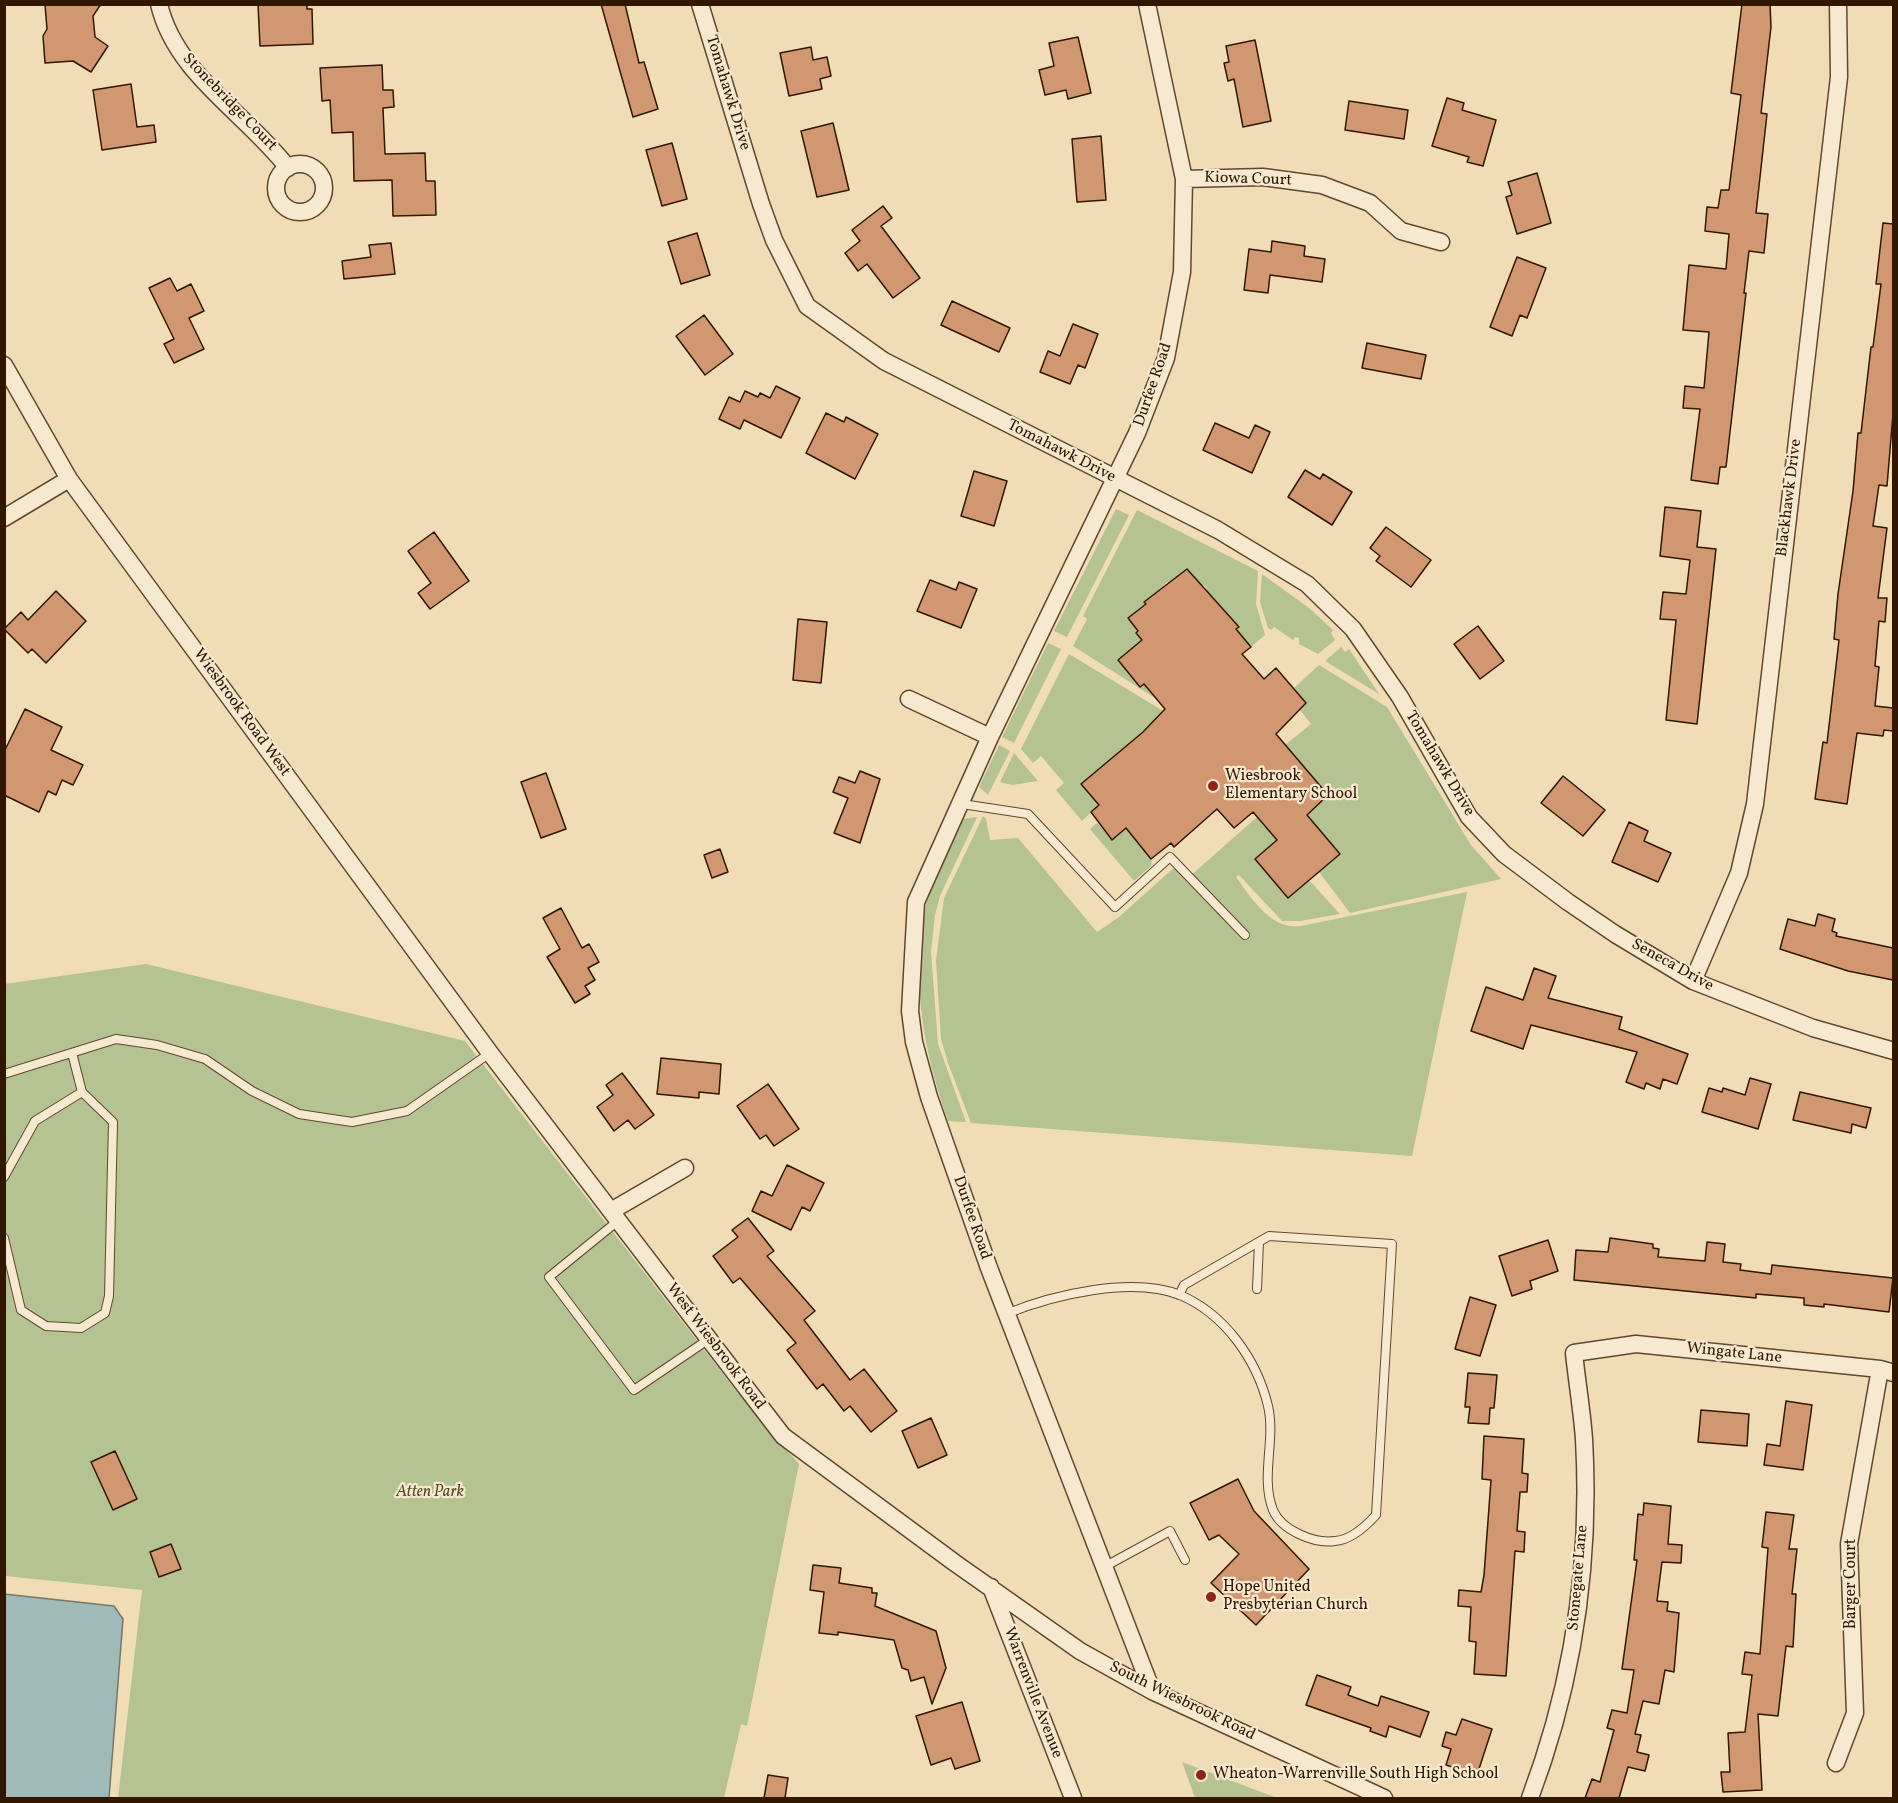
<!DOCTYPE html>
<html>
<head>
<meta charset="utf-8">
<style>
  body { margin:0 }
  #map { position:relative; width:1898px; height:1803px; overflow:hidden; background:#f1ddb5; font-family:Vollkorn,serif }
  canvas { display:block }
  .frame { position:absolute; inset:0; border:6px solid #311600; pointer-events:none }
</style>
</head>
<body>
<div id="map">
<canvas width="1898" height="1803"></canvas>
<div class="frame"></div>
</div>
<script>
const c = document.querySelector('canvas').getContext('2d');
c.lineJoin = 'round';
function paint(path, color) { c.fillStyle = color; c.fill(path, 'evenodd'); }
function trace(path, color, width, dash) { c.strokeStyle = color; c.lineWidth = width; c.lineCap = dash ? 'butt' : 'round'; c.setLineDash(dash || []); c.stroke(path); }
function label(font, color, halo, rows, align = 'center') {
  c.font = font + ' Vollkorn,serif'; c.lineWidth = 4.5; c.setLineDash([]); c.textBaseline = 'middle'; c.strokeStyle = halo; c.fillStyle = color; for (const [text, x, y, turn = 0] of rows) {
    c.save(); c.translate(x, y); c.rotate((+turn || 0) * Math.PI / 180); c.textAlign = isNaN(turn) ? turn : align; if (halo) c.strokeText(text, 0, 0); c.fillText(text, 0, 0); c.restore();
  }
}
const green = new Path2D(`
  M1116 509 1129 515 1067 637 1054 631Z
  M1137 510 1258 571 1256 604 1265 635 1251 647 1236 629 1239 627 1205 591 1207 589 1204 585 1201 586 1187 569 1169 584 1167 582 1163 586 1164 588 1150 600 1149 598 1144 601 1146 604 1129 618 1142 640 1118 661 1140 686 1144 684 1155 698 1073 646 1087 619 1083 616Z
  M1262 574 1309 608 1333 630 1331 633 1335 640 1318 654 1299 644V638L1295 637 1293 640 1274 627 1271 630 1268 628 1260 602Z
  M1048 643 1061 649 1014 743 1002 737Z
  M1341 647 1345 652 1349 649 1379 694 1325 661Z
  M1069 654 1165 712 1082 784 1099 805 1082 821 1056 790 1064 783 1041 756 1033 763 1021 749Z
  M1319 665 1387 707 1471 845 1501 879 1350 913 1319 872 1340 853 1307 815 1328 795 1285 745 1311 724 1299 709 1306 703 1294 688Z
  M999 745 1010 751 988 795 979 787Z
  M1014 753 1038 781 1012 785 1000 782Z
  M983 816 986 819 990 840 1018 838 1097 932 1119 917 1177 865 1189 877 1257 817 1277 840 1255 859 1288 898 1309 880 1340 914 1300 921H1282L1239 875 1236 877C1251 898 1272 931 1301 926L1467 892 1412 1156 971 1123 948 1063 941 1039 936 961 944 898Z
  M977 817 940 896 935 915 931 952 938 1044 966 1122 948 1121C924 1053 909 975 926 904 933 875 950 847 962 819Z
  M1097 823 1112 840 1126 828 1152 861 1151 866 1134 881 1090 829Z
  M146 964 465 1041 733 1387 799 1464 747 1726 741 1724 724 1798H118L142 1590 5 1576 4 984Z
  M1182 1762 1277 1798H1195Z`);
const water = new Path2D(`
  M4 1594 114 1606 123 1619 109 1798H5Z`);
const building = new Path2D(`
  M101 4 93 16 95 37 108 46 91 72 73 61 45 63 43 36 47 29 45 5Z
  M258 4H307V9H312L313 44 260 46Z
  M601 4H625L639 63 644 62 658 109 633 117Z
  M1742 4H1770L1771 27 1761 113 1767 114 1756 213 1768 214 1764 253 1749 251 1744 293H1746L1726 467H1720L1718 484 1691 480 1700 409 1683 408 1685 386 1704 388 1709 332 1683 330 1689 265 1726 269 1729 234 1705 231 1707 207 1718 208 1721 190H1729L1741 95 1731 93Z
  M1078 37 1091 93 1068 99 1066 90 1045 95 1039 70 1054 66 1049 43Z
  M1255 40 1271 121 1243 127 1234 79 1228 81 1224 63 1229 62 1226 46Z
  M811 47 813 60 827 57 831 76 820 79 822 89 789 96 780 53Z
  M382 65 383 90H393L394 107 383 108 385 154 425 153 426 181H435L436 215 393 216 392 180 354 181 353 132 332 133 330 100 322 101 320 68Z
  M131 84 137 127 154 125 156 142 102 150 93 90Z
  M1447 98 1464 103 1462 110 1496 120 1483 166 1467 162 1469 157 1432 146Z
  M1349 101 1408 110 1404 139 1345 130Z
  M833 123 849 190 817 197 801 131Z
  M1101 136 1106 200 1077 202 1072 139Z
  M672 143 687 199 662 206 646 150Z
  M1537 173 1551 223 1517 234 1506 197 1512 195 1508 182Z
  M883 206 892 218 881 226 920 278 893 298 867 264 858 271 845 253 860 241 852 230Z
  M1883 223 1893 224V414L1887 486 1879 485 1873 526 1887 528 1878 598H1887L1885 622 1879 621 1875 666 1879 667 1875 706 1893 708V731L1884 730 1883 736 1857 733 1847 804 1815 799 1823 742 1827 743 1834 683 1839 640 1834 639 1838 594 1853 491 1858 433H1861L1871 347H1873L1881 284H1876Z
  M697 233 710 275 681 284 668 242Z
  M1272 241 1305 246 1304 256 1325 259 1322 282 1270 275 1268 293 1244 290 1249 249 1271 252Z
  M391 243 395 274 344 279 342 261 371 257 369 245Z
  M1517 257 1546 268 1527 318 1520 315 1512 336 1490 327Z
  M170 278 177 291 191 284 204 311 189 318 204 349 174 363 164 344 174 339 149 288Z
  M952 301 1010 328 999 352 941 325Z
  M704 315 733 354 705 375 676 336Z
  M1073 324 1098 334 1085 368 1078 365 1070 384 1040 372 1048 351 1060 356Z
  M1367 343 1426 355 1421 379 1362 368Z
  M776 386 800 398 781 438 744 420 740 429 719 419 729 397 740 402 745 391 758 397 760 393 770 398Z
  M826 413 844 422 846 417 878 434 855 479 806 453Z
  M1215 423 1249 438 1255 425 1270 432 1252 473 1203 450Z
  M1305 470 1320 479 1323 474 1352 492 1332 525 1288 497Z
  M974 471 1007 481 994 526 961 516Z
  M1665 507 1701 511 1697 547 1716 549 1697 724 1666 720 1676 620 1660 619 1663 592 1686 594 1690 560 1660 556Z
  M1386 527 1431 560 1411 587 1376 561 1380 556 1370 548Z
  M434 532 469 581 430 609 418 593 431 583 408 551Z
  M1187 569 1239 627 1236 629 1251 647 1242 654 1264 679 1276 668 1306 703 1276 734 1328 795 1307 815 1340 854 1288 898 1255 859 1277 840 1253 812 1234 828 1217 809 1174 847 1171 843 1151 859 1126 828 1112 840 1091 812 1099 805 1081 784 1143 732 1165 709 1144 684 1140 687 1118 660 1142 640 1136 633 1138 631 1128 618 1146 604 1144 602Z
  M930 580 956 590 959 582 977 589 961 628 917 611Z
  M56 591 86 621 46 663 32 649 28 653 4 629 21 612 28 620Z
  M798 619 827 622 821 683 793 680Z
  M1478 626 1504 661 1480 679 1454 644Z
  M25 709 62 727 51 750 83 765 73 785 62 780 56 795 48 791 39 812 4 795V752Z
  M860 771 880 779 860 843 834 833 848 798 833 792 839 777 855 783Z
  M546 773 566 829 541 838 521 782Z
  M1563 776 1605 810 1583 836 1541 803Z
  M1629 822 1648 831 1644 841 1671 853 1658 882 1612 862Z
  M720 849 728 872 712 878 704 855Z
  M561 908 582 948 589 944 599 962 588 968 595 980 585 986 590 994 575 1003 547 957 560 949 543 918Z
  M1818 914 1835 919 1832 931 1837 933 1836 936 1893 948V980L1848 971 1780 949 1788 919 1815 926Z
  M1534 968 1556 976 1548 998 1622 1017 1619 1029 1688 1054 1677 1084 1663 1079 1660 1089 1646 1083 1644 1089 1626 1082 1637 1052 1531 1025 1523 1049 1471 1031 1486 987 1523 1000Z
  M661 1058 721 1064 719 1094 699 1092V1098L657 1094Z
  M622 1073 654 1115 635 1129 628 1120 614 1131 597 1107 613 1095 606 1085Z
  M1750 1078 1771 1084 1758 1129 1702 1112 1709 1088 1722 1092 1723 1088 1745 1095Z
  M768 1084 799 1129 774 1146 766 1135 760 1139 737 1106Z
  M1800 1092 1871 1108 1866 1128 1852 1124 1851 1133 1793 1120Z
  M787 1165 824 1183 810 1211 802 1207 791 1230 752 1211 761 1191 772 1196Z
  M748 1218 774 1251 767 1256 815 1311 804 1320 850 1380 864 1369 897 1411 871 1432 850 1406 844 1411 823 1384 817 1389 787 1350 796 1343 740 1278 733 1283 713 1256 738 1237 732 1230Z
  M1610 1238 1653 1244V1248L1659 1249 1658 1257 1705 1261 1707 1242 1725 1244 1723 1262 1741 1264 1740 1270 1771 1274 1772 1265 1893 1278 1889 1312 1824 1304V1307L1804 1305V1298L1756 1294V1298L1574 1280 1576 1250 1608 1252Z
  M1548 1240 1558 1271 1530 1281 1532 1289 1512 1296 1499 1256Z
  M1470 1297 1496 1305 1480 1356 1455 1349Z
  M1468 1373 1497 1375 1494 1408H1490L1489 1424 1468 1423 1470 1407H1465Z
  M1786 1401 1812 1405 1803 1470 1764 1465 1767 1444 1780 1446Z
  M1701 1410 1749 1414 1747 1446 1698 1442Z
  M931 1418 947 1455 918 1468 902 1431Z
  M1484 1436 1524 1439 1522 1473 1528 1474 1527 1492H1520L1517 1531 1525 1532 1524 1552 1515 1551 1506 1676 1474 1674 1476 1642 1469 1641 1471 1607 1458 1606 1459 1590 1481 1592 1484 1575 1491 1480 1482 1479Z
  M115 1451 137 1499 113 1510 91 1462Z
  M1238 1479 1254 1511 1309 1569 1256 1625 1211 1583 1239 1554 1219 1535 1209 1540 1190 1503Z
  M1644 1503 1671 1506 1668 1544 1682 1545 1681 1563 1662 1562 1657 1601 1668 1602 1667 1611 1679 1613 1674 1672 1665 1670 1659 1704 1643 1701 1635 1734 1641 1735 1637 1752 1649 1755 1645 1771 1628 1767 1619 1798H1585L1592 1779 1600 1782 1614 1730 1607 1728 1612 1710 1627 1713 1634 1670 1622 1669 1637 1560H1634L1638 1514 1643 1515Z
  M1766 1512 1794 1515 1789 1549H1797L1792 1594H1796L1793 1647 1786 1646 1778 1716 1758 1714 1762 1790 1723 1792 1721 1772H1730L1728 1733 1745 1732 1752 1675 1742 1674 1745 1652 1760 1654 1768 1548 1762 1547Z
  M171 1544 181 1569 159 1577 150 1552Z
  M813 1565 841 1568 839 1583 872 1588V1593H877L875 1606 936 1631 946 1668 932 1704 924 1677 911 1681 908 1670 902 1668 894 1640 838 1632V1635L819 1633 824 1592 810 1590Z
  M1317 1675 1351 1687 1348 1695 1378 1706 1381 1696 1429 1712 1420 1737 1389 1726 1386 1737 1370 1731 1371 1728 1306 1705Z
  M962 1702 980 1761 955 1769 951 1758 931 1765 916 1716Z
  M1462 1719 1492 1729 1477 1775 1446 1765 1451 1749 1442 1746 1446 1732 1456 1735Z
  M768 1775 788 1778 785 1798H764Z`);
const lane = new Path2D(`
  M962 804 1028 814 1115 907 1170 857 1245 935
  M4 1074 116 1039 157 1045 205 1059 252 1091 299 1114 352 1122 407 1111 490 1053
  M4 1177 35 1121 82 1092
  M619 1220 549 1277 634 1390 709 1339
  M4 1238 21 1310 46 1326 81 1328 105 1313 109 1296 113 1122 82 1092 72 1053
  M1257 1289 1259 1242
  M1006 1314C1052 1295 1132 1276 1180 1295 1225 1314 1257 1360 1268 1406 1276 1440 1260 1477 1273 1510 1281 1530 1314 1544 1335 1541 1351 1540 1366 1526 1376 1515L1392 1244 1269 1236 1184 1285 1179 1295
  M1104 1567 1170 1531 1185 1560`);
const street = new Path2D(`
  M159 4C175 74 247 114 288 168
  M700 4 761 204 774 240 807 306 884 361 1218 530 1307 584 1353 629 1400 697 1469 817 1504 854 1568 902 1615 934 1693 981 1813 1028 1894 1051
  M1147 4 1184 179 1182 272 1166 358 1137 433 990 737 916 902 910 1011 914 1042 929 1097 989 1268 1152 1691
  M276 188a24 24 0 1 1 48 0a24 24 0 1 1-48 0Z
  M1184 179 1263 177 1322 185 1370 203 1401 231 1441 242
  M4 365 69 479 490 1053 783 1436 955 1563 1080 1651 1152 1691 1384 1798
  M4 518 69 479
  M909 699 990 737
  M1693 981 1739 873 1755 804 1839 77 1838 4
  M611 1211 685 1168
  M991 1587 1073 1798
  M1836 1763 1855 1713 1849 1544 1880 1369
  M1530 1798C1573 1684 1591 1562 1584 1439 1582 1411 1577 1382 1574 1353L1636 1344 1880 1369 1894 1373`);
const markers = [
  [1213,786,6,"#8f2418"],
  [1211,1597,6,"#8f2418"],
  [1201,1775,6,"#8f2418"]
];
const streetNames = [
  ["Tomahawk Drive",727,93,73],
  ["Stonebridge Court",229,103,46],
  ["Kiowa Court",1248,180,2],
  ["Durfee Road",1154,385,-71],
  ["Tomahawk Drive",1061,452,27],
  ["Blackhawk Drive",1790,498,-83],
  ["Wiesbrook Road West",241,713,54],
  ["Tomahawk Drive",1439,764,59],
  ["Seneca Drive",1672,966,29],
  ["Durfee Road",971,1218,71],
  ["West Wiesbrook Road",715,1347,53],
  ["Wingate Lane",1734,1354,6],
  ["Stonegate Lane",1579,1578,-85],
  ["Barger Court",1852,1584,-90],
  ["Warrenville Avenue",1032,1693,69],
  ["South Wiesbrook Road",1182,1702,26]
];
const poiNames = [
  ["Wiesbrook",1225,777],
  ["Elementary School",1225,795],
  ["Hope United",1223,1588],
  ["Presbyterian Church",1223,1606],
  ["Wheaton-Warrenville South High School",1213,1775]
];
const parkNames = [
  ["Atten Park",430,1493]
];
paint(green, '#b5c291');
paint(water, '#9fbab7');
trace(water, '#73786e', 1.5);
paint(building, '#d19771');
trace(building, '#311600', 1.5);
trace(lane, '#61482d', 10);
trace(street, '#61482d', 19);
trace(lane, '#f6e9cf', 8);
trace(street, '#f6e9cf', 16);
for (const [x, y, r, color] of markers) { const dot = new Path2D(); dot.arc(x, y, r, 0, 2 * Math.PI); c.fillStyle = color; c.fill(dot); trace(dot, '#f6e9cf', 2); }
label('16px', '#311600', '#f6e9cf', streetNames);
label('16px', '#311600', '#f6e9cf', poiNames, 'left');
label('italic 16px', '#594a2c', '#f6e9cf', parkNames);
</script>
</body>
</html>
